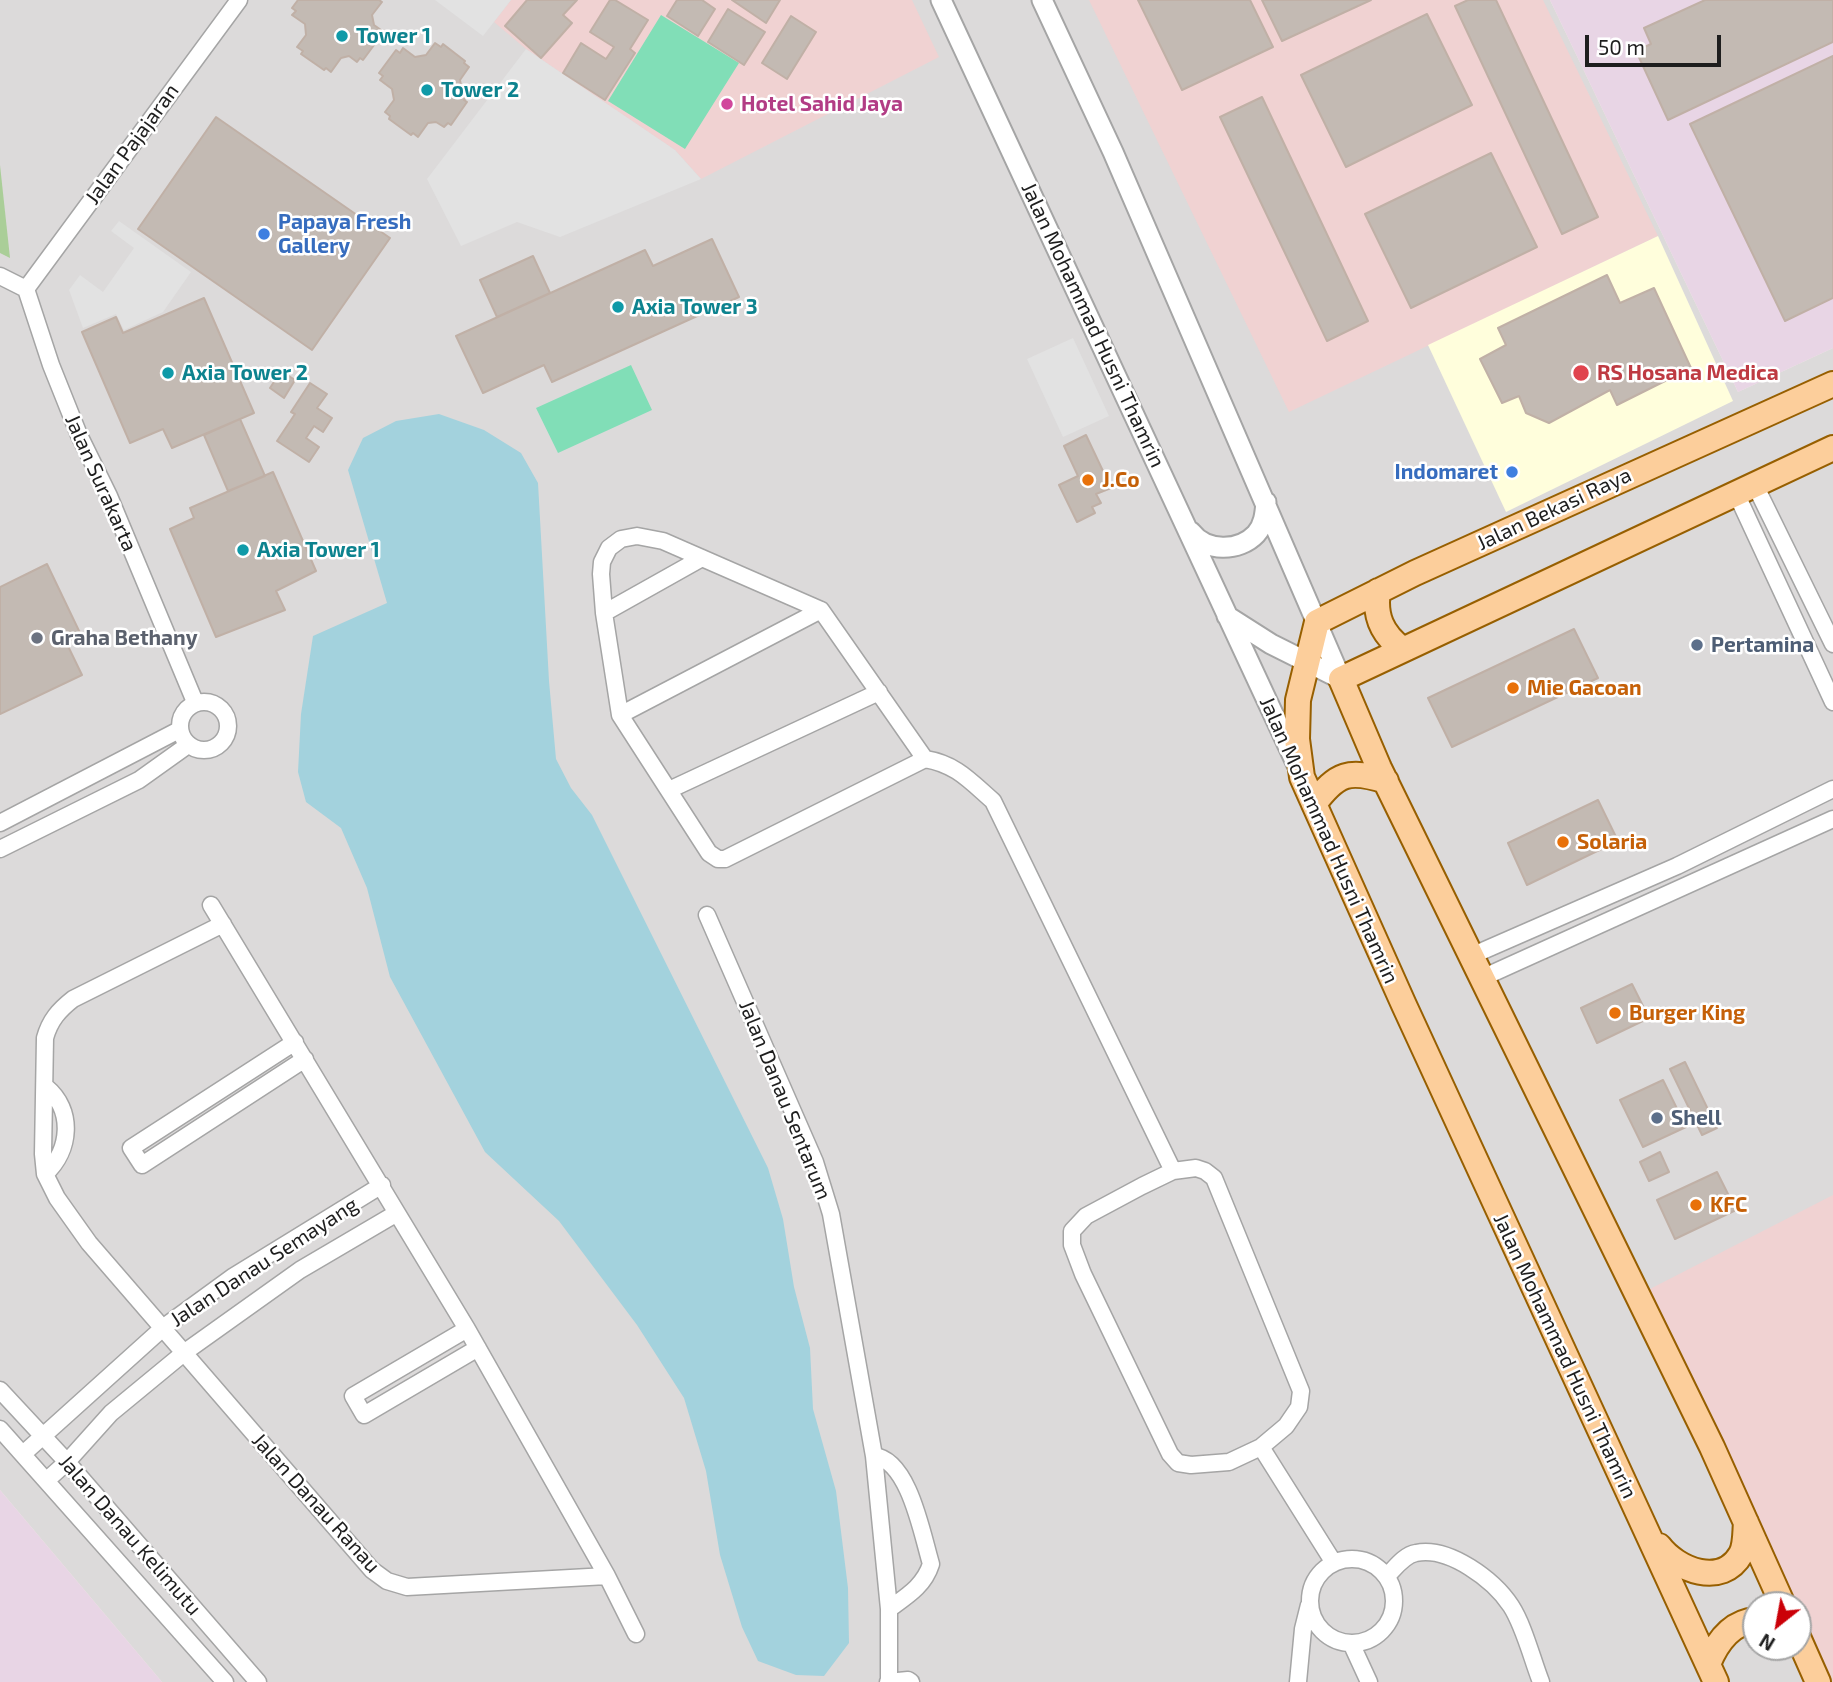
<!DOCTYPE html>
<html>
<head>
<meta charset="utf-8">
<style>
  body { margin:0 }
  #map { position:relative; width:1833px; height:1682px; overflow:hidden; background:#efeae3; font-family:"Exo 2",sans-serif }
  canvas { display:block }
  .north { position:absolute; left:1742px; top:1591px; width:70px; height:70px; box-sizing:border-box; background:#fff; border:2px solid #a5a5a5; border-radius:50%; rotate:211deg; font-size:19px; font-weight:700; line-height:28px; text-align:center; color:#1e1e1e }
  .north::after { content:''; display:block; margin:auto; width:24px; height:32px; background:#cb0008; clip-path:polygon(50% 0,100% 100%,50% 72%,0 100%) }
  .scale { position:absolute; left:1585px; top:35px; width:136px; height:32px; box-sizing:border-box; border:4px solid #1e1e1e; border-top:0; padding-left:9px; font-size:21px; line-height:24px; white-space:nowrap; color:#1e1e1e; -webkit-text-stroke:5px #fff; paint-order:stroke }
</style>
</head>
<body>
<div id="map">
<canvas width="1833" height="1682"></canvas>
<div class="north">N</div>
<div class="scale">50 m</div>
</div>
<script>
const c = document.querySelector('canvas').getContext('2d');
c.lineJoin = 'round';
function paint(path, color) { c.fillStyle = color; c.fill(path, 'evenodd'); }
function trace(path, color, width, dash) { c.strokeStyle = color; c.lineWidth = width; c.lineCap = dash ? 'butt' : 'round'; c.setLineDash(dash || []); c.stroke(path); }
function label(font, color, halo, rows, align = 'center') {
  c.font = font + ' "Exo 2",sans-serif'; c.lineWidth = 5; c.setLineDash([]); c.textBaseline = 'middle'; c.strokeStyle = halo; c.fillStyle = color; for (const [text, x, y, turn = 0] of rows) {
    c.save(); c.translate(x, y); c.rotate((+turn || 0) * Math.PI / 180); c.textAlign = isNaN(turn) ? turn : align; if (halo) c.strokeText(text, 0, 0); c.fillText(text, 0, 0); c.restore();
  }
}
const residential = new Path2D(`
  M0 0H1550L1738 392 1833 348V1682H162L0 1490ZM1756 1605H1798V1647H1756Z`);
const commercial = new Path2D(`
  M511 0H912L939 57 701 179 675 150 526 49 494 22Z
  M1089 0H1543L1658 236 1289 412Z
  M1833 1195V1682H1830L1798 1613V1605H1794L1648 1290Z`);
const industrial = new Path2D(`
  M1550 0H1833V348L1738 392Z
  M0 1490 162 1682H0Z`);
const education = new Path2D(`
  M1658 236 1733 401 1506 512 1428 345Z`);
const forest = new Path2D(`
  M0 165 10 258 0 253Z`);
const pitch = new Path2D(`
  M661 15 739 63 685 149 608 101Z
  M631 365 652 410 558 453 536 408Z`);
const parking = new Path2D(`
  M435 0H511L483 36Z
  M526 49 675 150 701 179 560 237 517 222 461 246 427 179Z
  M119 221 191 272 163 312 124 330 116 314 83 328 69 290 80 275 103 292 134 248 111 231Z
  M1073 338 1109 416 1063 437 1027 359Z`);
const water = new Path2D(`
  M439 414 484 430 521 453 538 483 549 681 556 759 571 788 592 815 768 1168 783 1219 794 1287 810 1348 813 1409 836 1491 848 1588 849 1643 824 1676 796 1675 758 1661 742 1627 720 1555 706 1471 684 1398 637 1325 559 1221 485 1152 390 977 367 888 341 828 306 802 298 772 301 714 313 636 387 603 348 470 363 438 396 421Z`);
const building = new Path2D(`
  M298 0H379L382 2 372 15 374 25 381 30 377 35 380 37 363 60 360 58 357 62 349 56 341 58 331 72 326 68 324 70 301 54 303 51 297 47 306 35 305 24 292 15 296 11 292 8Z
  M527 0H577L563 15 572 23 541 58 505 26Z
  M610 0H615L648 20 630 49 635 53 605 100 563 73 581 43 606 59 614 47 590 32Z
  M677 0H702L715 9 698 36 667 16Z
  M732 0H780L766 23Z
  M1138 0H1250L1273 47 1182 90Z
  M1262 0H1371L1282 41Z
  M1468 0H1496L1598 217 1562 234 1455 6Z
  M1705 0H1833V42L1668 120 1636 51 1651 44 1644 28Z
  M728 9 765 32 744 65 708 42Z
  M1427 14 1472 105 1346 167 1301 75Z
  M791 16 816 32 787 79 762 63Z
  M435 43 441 47 443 44 465 61 464 63 469 67 460 80 462 91 468 95 464 100 467 102 451 125 448 123 444 127 436 122 428 123 418 137 413 133 411 135 389 119 390 116 385 112 394 100 392 89 380 80 383 76 379 73 396 50 400 53 403 48 415 57 426 55Z
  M1833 56V298L1785 321 1690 124Z
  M1262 97 1368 321 1327 341 1220 117Z
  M216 117 390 238 312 350 138 229Z
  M1491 153 1537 247 1411 308 1365 214Z
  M712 239 739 297 552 382 544 365 483 393 456 336 645 250 653 266Z
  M533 256 550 293 497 317 480 280Z
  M1607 275 1620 303 1654 288 1691 368 1617 405 1610 390 1549 423 1526 413 1519 396 1502 403 1480 359 1506 345 1498 328Z
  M204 298 254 413 172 448 163 429 130 443 82 332 116 317 123 333Z
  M281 371 295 380 284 398 270 388Z
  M310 383 327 394 317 408 332 418 323 432 314 426 306 438 319 447 309 462 277 441 295 414 291 412Z
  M240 419 265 476 228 491 204 435Z
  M1086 435 1111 488 1096 494 1101 503 1092 507 1095 513 1077 522 1059 485 1078 476 1064 446Z
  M273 472 316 571 276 591 285 610 216 637 170 529 194 518 190 508Z
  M47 564 81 635 66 642 82 675 0 714V587Z
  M1574 629 1598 678 1452 747 1428 698Z
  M1598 800 1618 841 1527 885 1508 843Z
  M1632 984 1649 1018 1597 1043 1581 1008Z
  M1685 1062 1717 1128 1702 1135 1670 1069Z
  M1663 1080 1686 1127 1643 1147 1620 1100Z
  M1660 1152 1669 1172 1649 1181 1640 1162Z
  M1717 1172 1736 1210 1675 1239 1657 1200Z`);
const minor = new Path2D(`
  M0 276 26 289 51 365 79 435 109 496 195 702
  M26 289 239 0
  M1755 485 1833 644
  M1736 493 1833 702
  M604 613 702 558
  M180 726a24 24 0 1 1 48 0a24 24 0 1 1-48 0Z
  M620 715 821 610
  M925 759 821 610 663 541 637 536 621 539 609 548 602 562 601 574 604 613 620 715 709 853 718 859H725L925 759C956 764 970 781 993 801L1173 1171
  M669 790 879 692
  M0 823 179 730
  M0 849 139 780 188 745
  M211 905 467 1329 607 1576 636 1634
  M707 915 815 1162 831 1214 874 1456 889 1609V1682
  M223 924 73 999C59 1010 50 1020 45 1038L43 1154 45 1174 57 1198 89 1243 372 1570 387 1581 407 1587 607 1576
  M1471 956 1677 866 1833 789
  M1482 978 1833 819
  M295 1042 131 1148 142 1165 305 1059
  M1196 1168 1205 1171 1214 1178 1301 1391 1299 1407 1286 1426 1261 1447 1229 1462 1191 1465 1178 1463 1170 1454 1083 1274 1072 1245V1231L1086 1216 1142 1186 1173 1171Z
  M45 1174C71 1150 74 1110 46 1087
  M467 1329 353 1396 364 1415 478 1348
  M0 1390 67 1462 258 1682
  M0 1429 225 1682
  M1261 1447 1334 1563
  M23 1454 164 1327 234 1276 382 1185
  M874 1456C909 1460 922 1534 931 1564 924 1586 907 1596 889 1609
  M47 1480 67 1462 111 1413 185 1352 300 1270 397 1213
  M1310 1601a42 42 0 1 1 84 0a42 42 0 1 1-84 0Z
  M1387 1576C1395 1568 1404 1555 1416 1553 1449 1546 1494 1580 1511 1606 1524 1626 1532 1659 1541 1682
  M1351 1643 1369 1682
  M888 1682 908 1680 911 1682
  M1298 1682 1303 1629 1309 1605`);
const tertiary = new Path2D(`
  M941 0 1296 763
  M1042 0 1113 152 1341 679
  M1191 532C1206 552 1239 552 1256 534 1264 525 1265 514 1266 502
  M1227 616 1271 644 1341 679`);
const primary = new Path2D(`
  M1378 591C1374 616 1382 634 1402 649
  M1314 804C1337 773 1349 769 1386 781
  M1659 1546C1677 1570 1722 1588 1741 1554 1746 1545 1745 1532 1746 1522
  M1783 1605 1712 1447 1379 768 1341 679 1833 448
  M1798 1637 1818 1682
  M1708 1664C1717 1642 1731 1622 1756 1620
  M1716 1682 1404 1005 1302 777 1297 739 1298 700 1317 622 1415 573 1833 384`);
const markers = [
  [342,36,7,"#0f9aa8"],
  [427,90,7,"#0f9aa8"],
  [727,104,7,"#d1479c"],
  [264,234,7,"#3f7fe0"],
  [618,307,7,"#0f9aa8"],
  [168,373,7,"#0f9aa8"],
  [1581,373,9,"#e0444e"],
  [1512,472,7,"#3f7fe0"],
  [1088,480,7,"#e8710a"],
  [243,550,7,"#0f9aa8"],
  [37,638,7,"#6b7280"],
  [1697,645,7,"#5c6f8a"],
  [1513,688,7,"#e8710a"],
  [1563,842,7,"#e8710a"],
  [1615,1013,7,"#e8710a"],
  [1657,1118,7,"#5c6f8a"],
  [1696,1205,7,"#e8710a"]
];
const cultureNames = [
  ["Tower 1",356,36],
  ["Tower 2",441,90],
  ["Axia Tower 3",632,307],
  ["Axia Tower 2",182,373],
  ["Axia Tower 1",257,550]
];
const hotelNames = [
  ["Hotel Sahid Jaya",741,104]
];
const streetNames = [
  ["Jalan Pajajaran",132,144,-54],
  ["Jalan Mohammad Husni Thamrin",1093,325,65],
  ["Jalan Surakarta",101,483,66],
  ["Jalan Bekasi Raya",1554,509,-25],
  ["Jalan Mohammad Husni Thamrin",1329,840,66],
  ["Jalan Danau Sentarum",785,1100,68],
  ["Jalan Danau Semayang",264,1262,-33],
  ["Jalan Mohammad Husni Thamrin",1565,1356,65],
  ["Jalan Danau Ranau",316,1503,48],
  ["Jalan Danau Kelimutu",130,1535,49]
];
const shopNames = [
  ["Papaya Fresh",278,222],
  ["Gallery",278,246],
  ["Indomaret",1498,472,"right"]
];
const healthNames = [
  ["RS Hosana Medica",1597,373]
];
const foodNames = [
  ["J.Co",1102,480],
  ["Mie Gacoan",1527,688],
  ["Solaria",1577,842],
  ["Burger King",1629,1013],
  ["KFC",1710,1205]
];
const worshipNames = [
  ["Graha Bethany",51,638]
];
const serviceNames = [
  ["Pertamina",1711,645],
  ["Shell",1671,1118]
];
paint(residential, '#dcdada');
paint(commercial, '#f0d2d2');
paint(industrial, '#e8d5e5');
paint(education, '#fffedc');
paint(forest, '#aace98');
paint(pitch, '#81deb7');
paint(parking, '#e2e2e2');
paint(water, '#a3d2dd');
paint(building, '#c3bab3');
trace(building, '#c0b0a6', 2);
trace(minor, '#a5a5a5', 19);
trace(tertiary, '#a5a5a5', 23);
trace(primary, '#975f00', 28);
trace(minor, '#fff', 16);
trace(tertiary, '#fff', 19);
trace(primary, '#fcce9b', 24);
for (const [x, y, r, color] of markers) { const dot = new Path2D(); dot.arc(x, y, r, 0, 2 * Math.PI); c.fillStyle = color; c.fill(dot); trace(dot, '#fff', 2.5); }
label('bold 21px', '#0d838f', '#fff', cultureNames, 'left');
label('bold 21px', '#b23c85', '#fff', hotelNames, 'left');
label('21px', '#1e1e1e', '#fff', streetNames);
label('bold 21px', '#366cbe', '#fff', shopNames, 'left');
label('bold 21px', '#be3a42', '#fff', healthNames, 'left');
label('bold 21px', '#c56008', '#fff', foodNames, 'left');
label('bold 21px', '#5b616d', '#fff', worshipNames, 'left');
label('bold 21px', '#4e5e75', '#fff', serviceNames, 'left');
</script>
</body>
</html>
